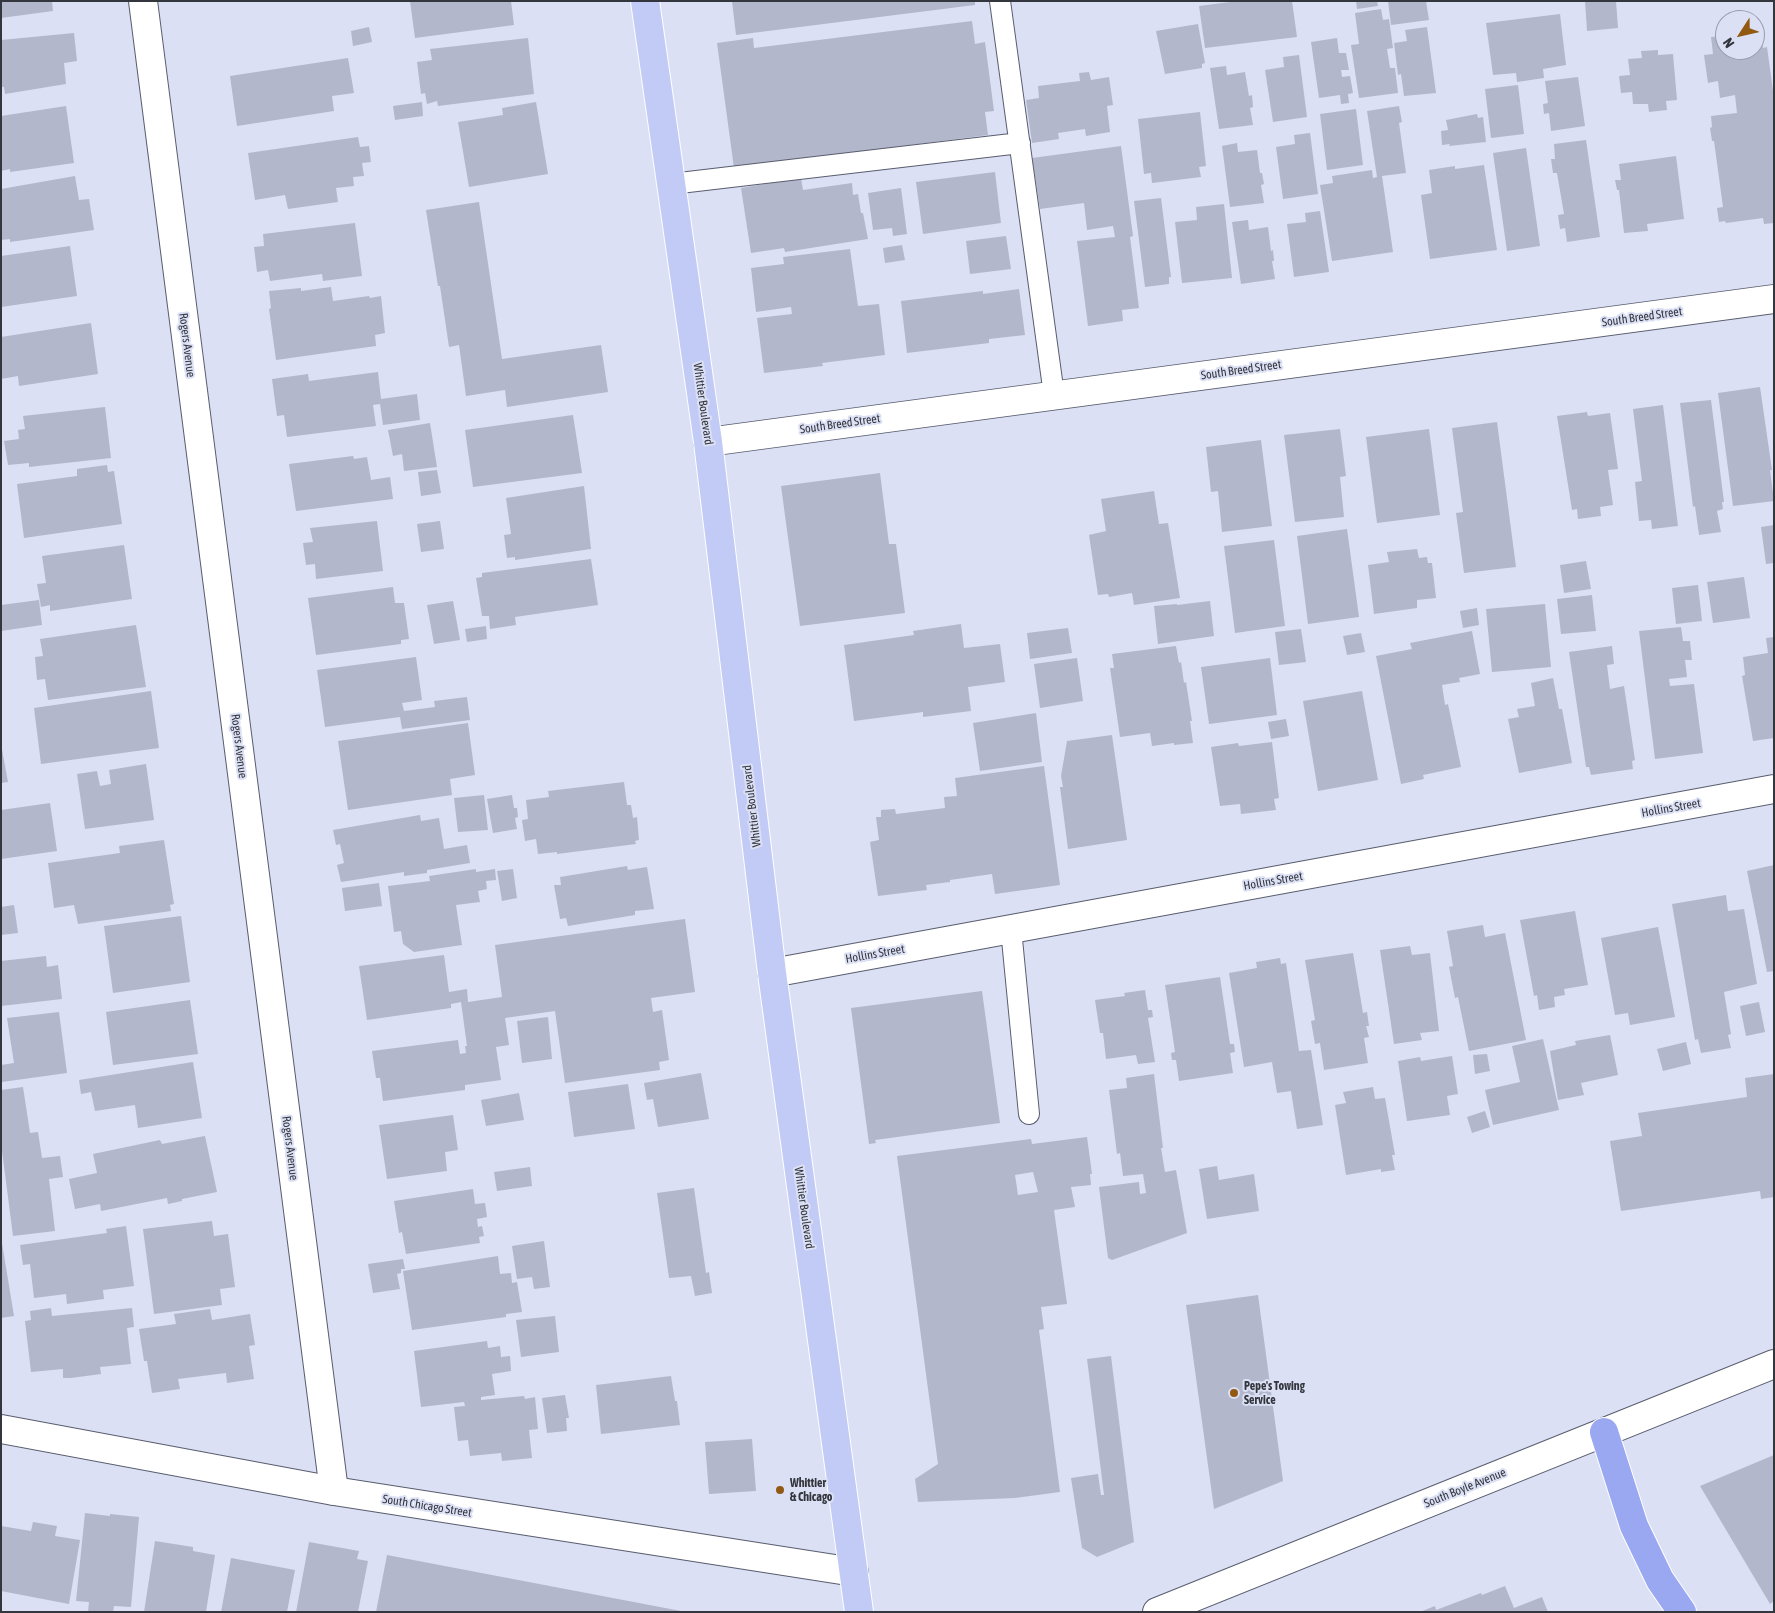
<!DOCTYPE html>
<html>
<head>
<meta charset="utf-8">
<style>
  body { margin:0 }
  #map { position:relative; width:1775px; height:1613px; overflow:hidden; background:#dbe0f4; font-family:"Asap Condensed",sans-serif }
  canvas { display:block }
  .frame { position:absolute; inset:0; border:2px solid #34363e; pointer-events:none }
  .north { position:absolute; left:1715px; top:10px; width:50px; height:50px; box-sizing:border-box; background:#dbe0f4; border:1px solid #989cab; border-radius:50%; rotate:235deg; font-size:14px; font-weight:700; line-height:20px; text-align:center; color:#34363e }
  .north::after { content:''; display:block; margin:auto; width:18px; height:22px; background:#925913; clip-path:polygon(50% 0,100% 100%,50% 72%,0 100%) }
</style>
</head>
<body>
<div id="map">
<canvas width="1775" height="1613"></canvas>
<div class="frame"></div>
<div class="north">N</div>
</div>
<script>
const c = document.querySelector('canvas').getContext('2d');
c.lineJoin = 'round';
function paint(path, color) { c.fillStyle = color; c.fill(path, 'evenodd'); }
function trace(path, color, width, dash) { c.strokeStyle = color; c.lineWidth = width; c.lineCap = dash ? 'butt' : 'round'; c.setLineDash(dash || []); c.stroke(path); }
function label(font, color, halo, rows, align = 'center') {
  c.font = font + ' "Asap Condensed",sans-serif'; c.lineWidth = 4; c.setLineDash([]); c.textBaseline = 'middle'; c.strokeStyle = halo; c.fillStyle = color; for (const [text, x, y, turn = 0] of rows) {
    c.save(); c.translate(x, y); c.rotate((+turn || 0) * Math.PI / 180); c.textAlign = isNaN(turn) ? turn : align; if (halo) c.strokeText(text, 0, 0); c.fillText(text, 0, 0); c.restore();
  }
}
const building = new Path2D(`
  M1 1H52L53 11 1 18Z
  M410 1H511L514 25 415 38Z
  M732 1H975V5L736 35Z
  M1238 1H1292L1297 37 1205 48 1199 6Z
  M1356 1H1377L1378 6 1357 9Z
  M1388 1H1426L1429 20 1391 25Z
  M1585 1H1616L1618 28 1587 31Z
  M1381 9 1383 20 1389 19 1393 48 1387 49 1390 68H1395L1398 93 1359 98 1351 45 1359 44 1355 13Z
  M1560 14 1566 65 1543 69 1544 78 1517 82 1516 73 1493 75 1486 23Z
  M1759 18 1763 48 1767 47 1774 98V223L1764 224 1763 218 1726 223 1725 221 1719 222 1717 208 1723 207 1714 141H1712L1710 128 1712 127 1711 116 1737 113 1735 95 1720 98 1718 81 1708 83 1704 55 1713 54 1711 37 1725 36V50H1755V20L1750 19Z
  M972 21 975 44 985 42 994 111 985 112 988 135 734 168 717 43 753 38 754 48Z
  M1198 24 1205 63 1202 64V68L1165 74 1156 31Z
  M369 27 372 42 353 46 351 31Z
  M1427 27 1436 93 1404 96 1401 74 1398 75 1394 43 1407 41 1405 30Z
  M74 33 77 61 64 63 66 84 5 94 4 87H1V40Z
  M528 38 534 94 438 106 437 101 427 104 425 93 421 94 417 62 432 60 430 49Z
  M1337 38 1339 53H1346L1349 70H1341L1342 77 1350 76 1353 93 1348 94 1349 103 1341 104 1340 95 1319 98 1311 42Z
  M1658 50V55L1673 54 1677 100 1666 101 1667 110 1649 112 1648 104H1633L1632 92 1621 93 1619 76 1630 75 1628 59 1642 58 1641 51Z
  M1299 55 1307 117 1273 122 1265 70 1284 67 1283 57Z
  M348 58 354 93 332 96 334 111 237 126 230 76Z
  M1226 66 1227 75 1245 72 1249 96 1252 95 1253 107 1250 108 1253 125 1219 129 1210 68Z
  M1089 72 1091 80 1109 77 1113 105 1107 106 1110 132 1086 136 1085 129 1058 133 1059 139 1032 143 1026 100 1039 98 1038 86 1080 81 1079 73Z
  M1578 77 1585 126 1551 131 1549 113 1544 114 1543 104 1548 103 1545 81Z
  M1518 85 1524 134 1491 138 1485 89Z
  M422 102 423 116 395 120 393 106Z
  M536 102 548 174 469 187 458 122 503 115 502 108Z
  M66 106 74 163 10 172V169L1 171V116Z
  M1399 106 1402 122 1399 123 1406 173 1382 176 1393 252 1332 261 1320 185 1333 183 1332 176 1372 170 1373 178 1377 177 1367 111Z
  M1356 109 1363 165 1327 170 1320 114Z
  M1200 112 1206 166 1199 167 1201 177 1152 183 1151 173 1144 174 1138 119Z
  M1477 114 1478 118 1483 117 1486 142 1449 146 1450 144 1442 145 1441 131 1448 130 1446 120Z
  M1310 133 1318 194 1283 199 1276 147 1295 144 1294 135Z
  M358 137 360 147 369 146 371 162 362 163 364 176 353 177 354 186 336 188 338 202 288 209 285 195 255 200 248 153Z
  M1586 140 1600 237 1567 242 1565 228 1560 229 1558 215 1564 214 1557 173H1553L1551 159H1555L1554 144Z
  M1237 143 1238 152 1257 150 1260 173H1262L1264 184 1261 185 1264 203 1230 207 1222 146Z
  M1121 146 1133 236 1130 237 1139 308 1122 310 1123 321 1088 326 1077 241 1115 237 1113 226 1087 230 1084 203 1040 209 1032 158Z
  M1526 148 1540 246 1507 251 1493 153Z
  M1676 156 1684 219 1647 224 1648 231 1624 233 1619 190H1617L1615 180H1621L1619 164Z
  M1484 165 1497 250 1430 259 1421 195 1432 193 1429 170 1455 166V169Z
  M995 172 1001 223 923 234 916 182Z
  M75 176 79 200 89 199 94 230 10 242V239L1 240V189Z
  M801 178 803 190 852 183 853 195 858 194 861 213H863L868 239 785 252 784 248 751 253 741 188Z
  M901 188 907 234 893 236 892 228 873 230 868 193Z
  M1161 198 1171 277H1169V284L1145 287 1134 201Z
  M479 202 502 359 601 345 608 392 507 407 505 390 466 396 459 345 449 347 440 286H438L426 210Z
  M1224 204 1232 278 1182 283 1175 222 1197 220 1196 207Z
  M1320 211 1329 272 1294 277 1287 224 1306 222 1305 213Z
  M1248 220 1249 230 1268 227 1271 251 1273 250 1274 261H1272L1275 279 1241 284 1232 222Z
  M355 223 362 276 323 281 322 274 270 281 268 270 257 272 254 247 264 246 263 234Z
  M1006 236 1011 269 970 274 966 241Z
  M902 245 905 260 885 263 883 248Z
  M70 246 77 296 1 307V256Z
  M850 249 858 306 879 304 885 355 822 363 823 366 764 373 757 318 792 314 791 307 756 312 751 268 784 264 783 257Z
  M331 287 333 301 369 296 370 298 381 296 385 333 375 335 376 346 276 360 269 309 271 308 269 291 301 288V291Z
  M1019 289 1025 335 989 339V343L907 353 901 301 983 291V294Z
  M91 323 98 374 19 386 18 376 1 379V337Z
  M378 372 381 399 417 394 420 420 383 425 380 404 373 405 376 426 287 437 284 415 277 416 272 379 308 374 309 381Z
  M1760 387 1772 470H1770L1774 501 1733 506 1718 393Z
  M1711 400 1724 502H1722L1723 509 1717 511 1721 532 1699 535 1695 506 1693 507 1680 403Z
  M1663 405 1678 526 1652 529 1651 520 1639 521 1635 482 1642 481 1633 409Z
  M105 407 111 458 29 467V463L8 465 4 441 19 439 18 430 25 429 23 416Z
  M1587 412 1588 416 1610 413 1618 469 1608 470 1613 505 1600 507 1601 516 1578 519 1577 509 1572 510 1557 416Z
  M573 415 582 473 473 487 465 430Z
  M1497 422 1516 567 1464 573 1456 513 1463 512 1452 428Z
  M430 423 437 467 404 471 402 454 393 456 388 430Z
  M1340 429 1346 476 1340 477 1344 517 1295 522 1284 435Z
  M1429 429 1440 515 1377 523 1366 437Z
  M1261 440 1272 526 1222 532 1218 491 1211 492 1206 447Z
  M353 456 354 459 367 457 371 480 390 477 393 499 296 511 289 464Z
  M107 465 108 472 114 471 122 524 24 538 17 484 77 476V469Z
  M437 470 441 493 421 496 418 472Z
  M880 473 889 544H896L905 613 800 626 781 486Z
  M584 486 591 549 515 560V557L507 558 504 535 511 534 506 498Z
  M1154 491 1159 524 1168 523 1180 598 1134 605 1132 593 1109 597 1108 594 1098 595 1089 535 1106 531 1101 499Z
  M377 521 383 571 316 579 315 564 306 565 303 543 313 542 310 528Z
  M440 521 444 549 421 552 417 524Z
  M1774 525V563L1766 564 1761 527Z
  M1347 529 1359 617 1308 624 1297 536Z
  M1274 540 1285 626 1235 633 1224 546Z
  M124 545 132 599 50 611V605L41 607 37 584 46 583 42 556Z
  M1417 549 1419 558 1427 557 1428 563H1432L1436 598 1417 600V608L1374 614 1368 565 1389 562 1387 552Z
  M591 559 598 605 515 617 516 625 490 629 489 616H482L476 578 482 577V573Z
  M1586 561 1591 589 1564 593 1560 565Z
  M1744 577 1750 618 1713 623 1707 582Z
  M1698 585 1702 621 1676 624 1672 588Z
  M393 587 395 603H404L409 639 401 640V644L316 655 308 598Z
  M1592 595 1596 631 1561 634 1557 599Z
  M39 600 42 625 1 631V605Z
  M453 601 460 640 434 644 427 605Z
  M1210 601 1214 636 1158 644 1154 606 1177 604V605Z
  M1545 604 1551 667 1492 672 1486 609Z
  M1477 608 1479 625 1463 628 1460 611Z
  M961 624 964 648 1000 644 1005 682 968 687 971 711 923 717V712L854 721 844 645 914 635 913 631Z
  M136 625 146 687 48 700 45 679 37 680 35 657 43 656 40 639Z
  M486 626 487 639 467 642 465 629Z
  M1681 627 1683 641H1690L1692 660H1685L1687 677 1669 679 1670 686 1694 684 1703 753 1655 759 1639 631Z
  M1068 628 1072 653 1030 659 1027 633Z
  M1301 629 1306 662 1279 665 1275 632Z
  M1472 631 1480 674 1459 678 1460 682 1442 685 1445 705 1448 704 1461 767 1423 775 1424 779 1401 784 1376 656 1412 649 1410 643Z
  M1361 633 1365 652 1347 655 1343 636Z
  M1774 637V738L1753 741 1742 676 1745 675 1743 657 1768 653 1766 638Z
  M1176 646 1179 663 1181 662 1184 683 1186 682 1192 721H1190L1193 743 1174 745V743L1152 746 1150 733 1120 737 1110 668H1114L1112 654Z
  M1612 646 1614 664 1607 665 1610 689 1624 686 1635 760 1632 761 1633 769 1591 775 1589 767H1586L1569 652Z
  M416 657 422 700 402 703 404 711 435 707 434 701 467 697 470 720 402 729 400 717 325 727 317 670Z
  M1077 658 1083 701 1040 708 1034 664Z
  M1270 658 1277 715 1209 724 1201 667Z
  M1553 678 1559 709H1562L1572 763 1519 773 1508 719 1519 717 1517 709 1535 706 1531 683Z
  M151 691 159 748 41 764 34 708Z
  M1362 691 1378 780 1318 791 1303 701Z
  M1036 713 1042 762 980 771 973 723Z
  M1286 719 1289 736 1271 739 1268 722Z
  M468 723 475 775 450 779 452 795 348 810 338 741Z
  M1112 735 1127 840 1068 849 1060 787H1063L1061 776 1067 741Z
  M1272 742 1279 798 1274 799 1276 810 1241 814 1240 804 1220 806 1211 747 1238 743 1239 746Z
  M1 744 8 782 1 783Z
  M146 764 154 820 85 829 77 774 97 771 100 786 111 784 109 770Z
  M1044 766 1060 885 995 894 992 874 950 880V882L926 885 927 890 878 896 870 842 879 840 876 817H881V810L895 809 896 814 945 808 944 797 957 796 955 778Z
  M624 782 627 805H631L633 818 637 817 639 840 635 841 636 844 557 854V852L538 854 536 839 525 841 522 820 528 819 526 800 549 797 548 791Z
  M484 795 488 830 458 832 454 798Z
  M512 795 514 808H517L518 817 515 818 517 829 493 833 487 799Z
  M50 803 57 851 1 859V810Z
  M420 815 421 821 439 818 444 849 467 845 470 863 427 870V873L404 876V872L341 882 337 865 344 863 340 844 336 845 333 830Z
  M164 840 174 904 170 905 171 911 78 924 74 905 54 908 48 863 120 853 119 846Z
  M1774 865V971L1767 972 1747 871Z
  M627 866 628 870 647 867 654 909 635 911V915L568 926 566 918 560 919 554 885H561L560 877Z
  M476 869V872L495 869 496 880 486 881 487 889 478 891 480 902 456 905 462 945 414 952 403 944 401 931 394 932 388 886 430 881 429 876Z
  M513 869 517 898 502 901 497 871Z
  M379 883 382 906 345 911 342 888Z
  M1726 895 1728 911 1744 909 1757 984 1724 992 1731 1034 1728 1035 1731 1048 1701 1053 1698 1039 1695 1040 1672 904Z
  M14 905 18 933 1 935V907Z
  M1575 911 1588 985 1564 989 1565 995 1554 997 1555 1007 1539 1010 1537 995 1534 996 1520 920Z
  M181 916 190 982 113 993 104 926Z
  M685 919 695 992 651 998 653 1012 662 1010 669 1060 659 1062 660 1070 565 1083 555 1011 505 1018 509 1045 496 1047 501 1080 465 1085V1090L383 1101 380 1078H376L372 1051 458 1040 460 1054 466 1053 465 1046H467L461 1002 451 1004V1008L367 1020 359 966 444 955 449 992 467 989 468 1002 502 997 495 945Z
  M1483 925 1485 937 1505 933 1526 1040 1469 1051 1458 997 1455 998 1449 967 1453 966 1447 931Z
  M1658 927 1675 1017 1630 1025 1628 1013 1615 1015 1601 938Z
  M1410 946 1412 955 1430 953 1439 1031 1420 1033 1422 1040 1394 1044 1380 950Z
  M1353 953 1363 1013 1367 1012 1369 1026H1366L1369 1037 1364 1038 1368 1063 1324 1070 1320 1043 1315 1044 1311 1021 1315 1020 1305 960Z
  M46 956 47 967 58 965 62 999 1 1006V961Z
  M1280 958 1281 964 1286 963 1299 1051 1311 1050 1323 1125 1297 1129 1291 1091 1277 1093 1272 1062 1244 1067 1229 973 1257 968 1256 962Z
  M1220 977 1230 1044H1234L1235 1052 1230 1053 1233 1073 1179 1081 1176 1060H1172L1171 1053 1175 1052 1165 985Z
  M1145 990 1148 1010H1152L1153 1017 1148 1018 1155 1062 1138 1064 1136 1055 1106 1059 1103 1033H1100L1095 1000 1125 996 1124 993Z
  M982 991 1000 1123 875 1140 876 1143 869 1144 851 1008Z
  M190 1000 198 1054 113 1065 106 1012Z
  M1759 1002 1765 1032 1746 1036 1740 1006Z
  M59 1012 67 1073 2 1082 1 1065 14 1063 7 1018Z
  M548 1017 552 1059 522 1063 517 1021Z
  M1610 1035 1618 1075 1581 1083 1584 1095 1558 1100 1550 1051 1576 1045 1575 1041Z
  M1543 1039 1559 1110 1493 1125 1485 1090 1520 1082 1512 1046Z
  M1686 1042 1691 1064 1663 1071 1657 1049Z
  M1487 1054 1490 1071 1475 1074 1473 1055Z
  M1452 1056 1458 1094 1447 1096 1450 1115 1407 1121 1398 1061 1420 1057 1421 1061Z
  M193 1062 202 1118 138 1128 135 1105 95 1111 91 1092 81 1094 79 1080Z
  M701 1073 709 1119 658 1127 653 1099 647 1100 644 1083Z
  M1154 1074 1163 1148H1161L1165 1172 1176 1170 1187 1233 1112 1260 1108 1258 1099 1187 1139 1182 1140 1194 1146 1193 1143 1174 1123 1176 1120 1153 1117 1154 1109 1090 1127 1088 1126 1078Z
  M1774 1074V1197L1761 1199 1760 1191 1621 1211 1610 1141 1642 1136 1638 1113 1747 1097 1745 1078Z
  M628 1084 635 1129 574 1137 568 1092Z
  M23 1087 30 1133 38 1132 42 1158 60 1156 63 1177 49 1179 55 1231 13 1236 1 1143V1090Z
  M1373 1087 1375 1099 1385 1098 1395 1155H1392L1395 1170 1381 1172V1169L1346 1175 1335 1105 1346 1103 1343 1092Z
  M519 1093 524 1120 486 1126 481 1100Z
  M1485 1111 1490 1127 1472 1133 1467 1117Z
  M453 1115 458 1150 445 1152 447 1171 387 1179 379 1125Z
  M205 1136 217 1192 182 1199V1201L168 1204 167 1198 101 1211 100 1204 75 1209 69 1179 97 1173 93 1154 160 1140 162 1144Z
  M1087 1137 1092 1174H1090L1091 1185 1071 1187 1075 1207 1054 1210 1067 1304 1041 1307 1044 1329 1039 1330 1060 1492 1015 1498 918 1502 915 1479 938 1464 897 1156 1031 1139 1032 1144ZM1033 1172 1038 1192 1018 1195 1015 1175Z
  M1217 1166 1219 1180 1254 1174 1259 1211 1207 1219 1199 1169Z
  M530 1167 532 1186 497 1191 494 1172Z
  M694 1188 706 1273 709 1272 712 1293 695 1296 691 1276 669 1278 657 1193Z
  M473 1189 475 1204 485 1203 487 1217 477 1219 478 1227 482 1226 484 1236 479 1237 480 1243 406 1254 402 1232 399 1233 394 1201Z
  M212 1221 214 1236 228 1234 235 1287 220 1289 222 1305 154 1314 143 1229Z
  M126 1226 134 1286 103 1290 104 1299 67 1304 66 1294 34 1298 30 1264 23 1265 20 1245 107 1233 106 1229Z
  M1 1237 14 1316 1 1318Z
  M544 1241 550 1287 534 1289 532 1277 517 1279 512 1246Z
  M498 1256 500 1274 511 1273 512 1283 517 1282 522 1312 506 1314V1317L412 1330 403 1271Z
  M403 1259 405 1269H401V1273L397 1274 400 1289 373 1293 368 1264Z
  M1258 1295 1283 1481 1214 1509 1186 1305Z
  M51 1308 52 1316 132 1308 134 1327 127 1328 131 1364 100 1367 101 1374 71 1378H63V1369L31 1372 25 1321 31 1320 30 1311Z
  M210 1309 212 1320 250 1314 255 1345 249 1346 254 1379 227 1383 226 1373 178 1379 180 1389 152 1393 147 1361H144L139 1329 176 1324 174 1314Z
  M555 1316 559 1352 521 1357 516 1320Z
  M487 1341 488 1348 500 1346 501 1357 510 1356 511 1371 492 1374 495 1395 481 1397V1400L524 1396 525 1399 535 1397 538 1429 529 1430 532 1458 502 1461 501 1453 470 1456 468 1440 458 1441 454 1407 465 1406 464 1402 421 1407 414 1351Z
  M1111 1356 1134 1542 1097 1557 1082 1548 1071 1478 1098 1474 1101 1495H1104L1087 1359Z
  M671 1376 675 1401H677L680 1425 601 1434 596 1385Z
  M565 1395 569 1418H566L567 1431 547 1433 542 1398Z
  M752 1439 756 1491 709 1494 705 1442Z
  M1774 1455V1601L1770 1604 1700 1486Z
  M85 1513 110 1516V1514L139 1517 131 1607 114 1606 113 1612H88L89 1602 76 1601Z
  M33 1522 57 1526 55 1536 80 1540 69 1604 1 1591V1526L31 1531Z
  M155 1541 193 1547V1551L215 1555 206 1612H144Z
  M309 1542 359 1551 357 1559 368 1561 358 1612H296Z
  M387 1555 681 1611V1612H376Z
  M231 1558 295 1570 287 1612H221Z
  M1505 1586 1514 1608 1542 1597 1548 1612H1420L1435 1606 1436 1610 1481 1593 1482 1595Z`);
const lane = new Path2D(`
  M1000 1 1054 395
  M671 184 1020 143
  M1011 929 1029 1114`);
const street = new Path2D(`
  M143 1 334 1491
  M708 442 1774 299
  M772 973 1774 789`);
const secondary = new Path2D(`
  M1 1429 334 1491 854 1572
  M1157 1612 1774 1364`);
const primary = new Path2D(`
  M645 1 708 442 772 973 859 1612`);
const highway = new Path2D(`
  M1604 1432 1634 1526 1660 1580 1682 1612`);
const markers = [
  [1234,1393,5,"#925913"],
  [780,1490,5,"#925913"]
];
const streetNames = [
  ["South Breed Street",1642,317,-8],
  ["Rogers Avenue",187,345,83],
  ["South Breed Street",1241,370,-8],
  ["Whittier Boulevard",703,404,82],
  ["South Breed Street",840,424,-8],
  ["Rogers Avenue",239,746,83],
  ["Whittier Boulevard",752,806,-97],
  ["Hollins Street",1671,808,-10],
  ["Hollins Street",1273,881,-10],
  ["Hollins Street",875,954,-10],
  ["Rogers Avenue",290,1148,83],
  ["Whittier Boulevard",804,1208,82],
  ["South Boyle Avenue",1465,1488,-22],
  ["South Chicago Street",427,1506,9]
];
const poiNames = [
  ["Pepe's Towing",1244,1386],
  ["Service",1244,1400],
  ["Whittier",790,1483],
  ["& Chicago",790,1497]
];
paint(building, '#b3b7cb');
trace(lane, '#595d6e', 22);
trace(street, '#595d6e', 30);
trace(secondary, '#595d6e', 30);
trace(primary, '#fff', 30);
trace(highway, '#fff', 30);
trace(lane, '#fff', 20);
trace(street, '#fff', 28);
trace(secondary, '#fff', 28);
trace(primary, '#c2cbf6', 28);
trace(highway, '#99a8f0', 28);
for (const [x, y, r, color] of markers) { const dot = new Path2D(); dot.arc(x, y, r, 0, 2 * Math.PI); c.fillStyle = color; c.fill(dot); trace(dot, '#dbe0f4', 2); }
label('12px', '#34363e', '#dbe0f4', streetNames);
label('bold 12px', '#34363e', '#dbe0f4', poiNames, 'left');
</script>
</body>
</html>
